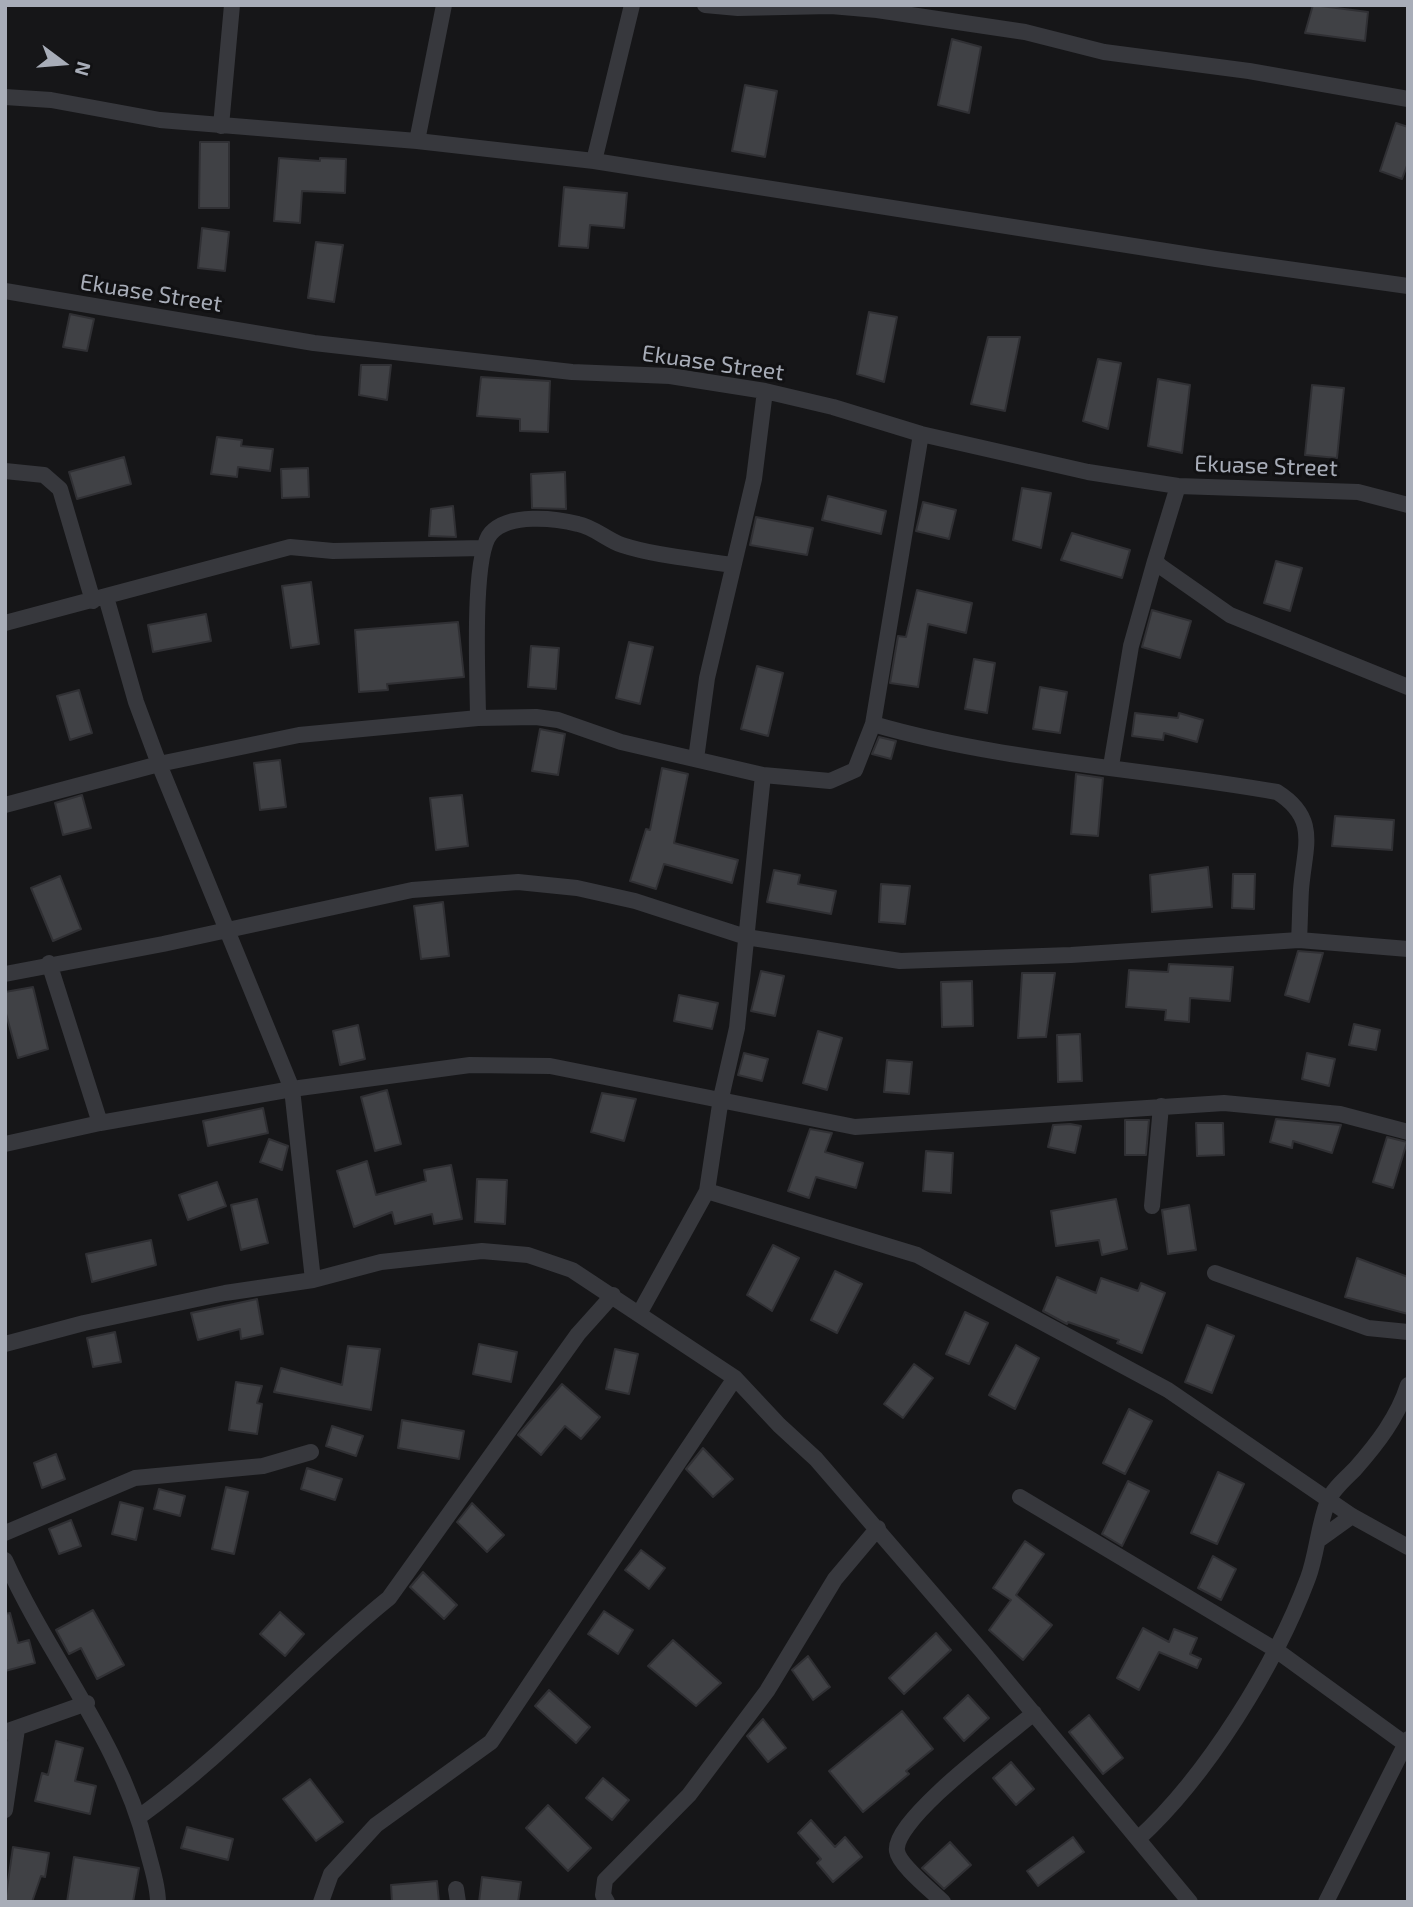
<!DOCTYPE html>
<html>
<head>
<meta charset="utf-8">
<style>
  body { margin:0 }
  #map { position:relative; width:1413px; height:1907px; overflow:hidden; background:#161618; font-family:"Exo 2",sans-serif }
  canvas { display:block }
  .frame { position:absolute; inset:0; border:7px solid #a8adb8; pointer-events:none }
  .north { position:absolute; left:28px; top:28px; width:70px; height:70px; -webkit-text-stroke:5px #111113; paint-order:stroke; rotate:106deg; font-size:19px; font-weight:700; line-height:28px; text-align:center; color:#a8adb8 }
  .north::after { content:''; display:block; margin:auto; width:24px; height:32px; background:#a8adb8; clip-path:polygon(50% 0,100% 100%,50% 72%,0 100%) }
</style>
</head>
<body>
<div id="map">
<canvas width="1413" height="1907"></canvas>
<div class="frame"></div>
<div class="north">N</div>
</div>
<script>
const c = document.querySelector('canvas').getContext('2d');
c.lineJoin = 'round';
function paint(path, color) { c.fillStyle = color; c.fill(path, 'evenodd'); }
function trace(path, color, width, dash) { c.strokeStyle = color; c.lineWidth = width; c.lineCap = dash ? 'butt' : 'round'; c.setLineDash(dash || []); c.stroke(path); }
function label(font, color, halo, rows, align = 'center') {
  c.font = font + ' "Exo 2",sans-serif'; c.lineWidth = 6; c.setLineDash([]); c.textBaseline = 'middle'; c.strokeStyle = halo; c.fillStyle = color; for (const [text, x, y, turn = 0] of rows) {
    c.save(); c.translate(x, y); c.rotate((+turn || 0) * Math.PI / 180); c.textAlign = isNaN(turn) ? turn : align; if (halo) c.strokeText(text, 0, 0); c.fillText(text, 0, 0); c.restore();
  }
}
const building = new Path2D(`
  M1313 5 1368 12 1365 41 1305 33Z
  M952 39 981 47 969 113 938 105Z
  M745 85 777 91 765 157 732 151Z
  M1396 123 1408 127V163L1402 179 1380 171Z
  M200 142H229V208H199Z
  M279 158 320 161V158L346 159 345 193 302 191 300 223 274 221Z
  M564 187 627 193 624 228 590 225 588 248 559 246Z
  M202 228 229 232 225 271 198 268Z
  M316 242 343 245 334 302 308 298Z
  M869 312 897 317 884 382 857 374Z
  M70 314 94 319 87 351 63 347Z
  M988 337H1020L1005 411 971 404Z
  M1098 359 1121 363 1108 429 1083 421Z
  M361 365H391L387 400 359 395Z
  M481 377 550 381 548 432 520 431V419L477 416Z
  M1158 379 1190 385 1182 453 1148 446Z
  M1312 385 1344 388 1337 458 1305 455Z
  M217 437 242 440 241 446 273 449 270 471 238 467 237 477 211 474Z
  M124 457 131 484 77 499 69 472Z
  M308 468 309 497 282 498 281 469Z
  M565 472 566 509 532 508 531 474Z
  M1022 488 1051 493 1041 548 1013 540Z
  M828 496 886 511 881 534 822 520Z
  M923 502 956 510 949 539 916 531Z
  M453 506 456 537 429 536 431 509Z
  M756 517 813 528 807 555 750 545Z
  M1072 533 1130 550 1122 578 1061 560Z
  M1276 561 1302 568 1290 611 1264 603Z
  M311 582 319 644 291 648 282 586Z
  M917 590 972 603 966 633 928 624 918 687 890 683 898 636 906 637Z
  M1152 610 1191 621 1180 658 1142 647Z
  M206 614 211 641 153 652 148 625Z
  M458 622 464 677 387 684 388 690 359 692 355 630Z
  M629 642 653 647 640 704 616 698Z
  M531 646 559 648 556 689 528 687Z
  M974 659 995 663 987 713 965 709Z
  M757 666 783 673 768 736 741 729Z
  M1040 687 1067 692 1060 733 1033 729Z
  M79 690 92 733 70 740 57 696Z
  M1135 713 1178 718 1179 713 1203 720 1197 742 1164 733 1163 740 1132 736Z
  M540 729 565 734 558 775 532 771Z
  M879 737 896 741 891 759 872 754Z
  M280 760 286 807 260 810 254 763Z
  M662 768 688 774 674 843 738 860 732 883 664 864 656 889 630 881 646 829 650 830Z
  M1076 774 1103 778 1098 836 1071 834Z
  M82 795 91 828 63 835 55 803Z
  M462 795 468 846 436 850 430 798Z
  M1335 816 1394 820 1392 850 1332 846Z
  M1208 867 1212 907 1152 912 1150 875Z
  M774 870 800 875 798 884 836 891 831 914 767 902Z
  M1233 874H1255L1254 909 1232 908Z
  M60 876 81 929 53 941 31 888Z
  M881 884 910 886 905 924 879 922Z
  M443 902 449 956 421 959 414 906Z
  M1298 951 1323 953 1309 1002 1285 995Z
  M1169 964 1233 967 1230 1001 1190 998 1189 1022 1165 1020 1166 1010 1126 1007 1129 970 1168 972Z
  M761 971 784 976 775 1016 751 1011Z
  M1022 973H1055L1046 1037 1018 1038Z
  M972 981 973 1026 942 1027 941 982Z
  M33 987 48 1049 18 1058 5 1010V992Z
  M679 995 718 1003 712 1029 674 1021Z
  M1354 1024 1380 1030 1376 1050 1349 1045Z
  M358 1025 365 1059 340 1065 333 1031Z
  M818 1031 842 1038 827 1090 803 1083Z
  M1080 1034 1082 1081 1058 1082 1057 1035Z
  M744 1053 768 1059 762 1081 738 1075Z
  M1307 1053 1335 1059 1329 1086 1302 1079Z
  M887 1060 912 1062 909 1094 884 1092Z
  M387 1090 401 1144 375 1151 361 1097Z
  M602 1093 636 1099 624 1141 591 1132Z
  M263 1108 268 1133 208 1146 203 1121Z
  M1276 1119 1341 1125 1332 1153 1293 1141 1292 1148 1270 1142Z
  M1125 1120H1149L1146 1155H1125Z
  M1196 1123H1223L1224 1155 1197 1156Z
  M1070 1124 1081 1126 1075 1153 1048 1147 1053 1125Z
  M810 1129 832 1133 825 1152 863 1163 856 1188 816 1177 809 1198 788 1191Z
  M1387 1137 1407 1142 1393 1188 1373 1182Z
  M269 1139 288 1146 282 1170 260 1162Z
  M926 1151 953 1153 951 1193 923 1191Z
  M367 1161 376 1195 426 1181 424 1170 451 1165 462 1219 434 1224 432 1214 395 1224 392 1212 354 1227 337 1171Z
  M477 1179 507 1180 505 1224 475 1222Z
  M217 1182 226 1206 188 1220 179 1195Z
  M257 1199 268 1243 241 1250 231 1205Z
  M1116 1199 1127 1249 1102 1255 1099 1240 1056 1246 1051 1211Z
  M1189 1205 1196 1250 1168 1254 1162 1210Z
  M151 1240 156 1265 92 1282 86 1254Z
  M773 1245 799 1258 772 1311 747 1295Z
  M1357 1258 1408 1277V1314L1345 1297Z
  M835 1271 862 1284 837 1333 811 1320Z
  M1057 1277 1096 1293 1101 1278 1138 1291 1141 1283 1165 1293 1142 1353 1117 1343 1119 1340 1068 1322 1067 1324 1043 1311Z
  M257 1299 263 1334 241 1339 240 1329 198 1340 191 1313Z
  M965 1312 988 1323 969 1364 946 1354Z
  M1207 1325 1234 1336 1212 1393 1185 1382Z
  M115 1332 121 1362 93 1367 87 1338Z
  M479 1344 517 1352 511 1382 473 1374Z
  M1016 1345 1039 1358 1015 1409 989 1395Z
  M348 1346 380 1349 371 1410 274 1392 281 1368 342 1385Z
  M615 1349 638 1354 629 1394 606 1389Z
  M914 1364 933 1378 903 1418 884 1404Z
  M236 1382 262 1386 257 1403 262 1404 257 1434 229 1430Z
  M562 1384 600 1417 581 1439 565 1426 541 1455 518 1435Z
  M1129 1409 1152 1421 1125 1474 1103 1463Z
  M402 1420 464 1431 459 1459 398 1448Z
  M332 1426 363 1436 356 1456 326 1446Z
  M703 1448 733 1479 713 1497 686 1469Z
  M56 1454 65 1479 42 1488 34 1463Z
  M307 1468 342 1479 335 1500 301 1489Z
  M1218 1472 1244 1484 1217 1544 1191 1533Z
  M1128 1481 1149 1491 1122 1546 1102 1534Z
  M226 1487 248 1492 234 1554 212 1549Z
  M159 1489 185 1496 180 1516 154 1509Z
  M120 1502 143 1508 136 1540 112 1534Z
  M472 1503 504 1535 487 1552 457 1522Z
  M71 1520 81 1546 59 1554 49 1529Z
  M1025 1541 1044 1554 1016 1595 1052 1625 1023 1660 989 1630 1011 1600 993 1588Z
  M641 1550 665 1568 649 1589 625 1570Z
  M1213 1556 1236 1569 1221 1600 1198 1588Z
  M423 1572 457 1605 444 1619 410 1587Z
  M93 1610 124 1665 97 1679 81 1648 69 1654 56 1630Z
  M604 1611 633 1630 618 1654 588 1634Z
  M280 1612 304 1634 285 1656 260 1634Z
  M10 1613 18 1643 29 1640 35 1663 5 1671V1614Z
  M1143 1628 1169 1642 1174 1629 1197 1638 1190 1654 1201 1659 1197 1668 1159 1652 1139 1690 1117 1678Z
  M936 1633 951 1650 904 1694 889 1678Z
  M673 1640 721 1683 696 1706 648 1666Z
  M808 1656 830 1687 813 1700 792 1670Z
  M549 1690 590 1727 576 1743 535 1706Z
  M968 1695 989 1718 964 1741 944 1718Z
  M902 1711 933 1749 906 1771 909 1774 863 1812 829 1771Z
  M1089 1715 1123 1758 1103 1774 1069 1732Z
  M763 1719 786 1748 768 1762 747 1736Z
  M56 1741 83 1748 75 1781 96 1786 90 1814 35 1801 42 1773 48 1775Z
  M1011 1762 1034 1789 1016 1805 993 1778Z
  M603 1778 629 1800 612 1820 586 1798Z
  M310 1779 343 1822 316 1841 283 1799Z
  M548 1805 591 1848 568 1871 526 1828Z
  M811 1820 835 1847 845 1837 862 1857 833 1882 817 1863 821 1859 798 1833Z
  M187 1827 233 1839 228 1860 181 1848Z
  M1073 1837 1084 1852 1038 1886 1027 1871Z
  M950 1842 971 1865 944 1889 922 1868Z
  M13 1847 49 1853 45 1877 41 1876 32 1902H5Z
  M74 1857 139 1868 133 1902H67Z
  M482 1877 521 1882 518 1902H479Z
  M437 1881 439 1902H392L391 1885Z`);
const street = new Path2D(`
  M705 5 738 8 831 6 877 10 1025 32 1104 52 1249 71 1408 99
  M5 97 51 100 160 120 417 141 594 161 1216 259 1408 286
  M221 126 232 5
  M417 141 444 5
  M594 161 632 5
  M5 291 314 343 572 372 670 376 765 391 833 407 921 434 1088 472 1178 486 1358 492 1408 505
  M5 471 44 475 60 489 93 601
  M1178 486 1155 561 1160 566 1230 615 1408 687
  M106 597 136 702 159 764 292 1089 313 1280
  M5 623 290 547 333 551 483 548
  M478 718C478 684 471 555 491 533 509 513 555 518 578 524 594 527 607 540 622 545 656 556 696 559 732 565
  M873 724C1004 762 1142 768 1277 792 1320 819 1304 848 1301 890 1300 907 1300 923 1299 940
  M696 759 707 678 754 479 765 391
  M1111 766 1131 646 1155 561
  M763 775 737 1028 721 1098 707 1191 917 1255 1168 1390 1352 1516 1408 1547
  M5 805 159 764 299 735 478 718 536 717 558 720 621 742 763 775 830 781 855 770 873 724 921 434
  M49 963 100 1123
  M5 974 163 944 412 890 518 882 577 888 635 901 746 937 900 961 1071 955 1299 940 1408 949
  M5 1144 100 1123 292 1089 470 1065 550 1066 855 1127 1224 1103 1340 1114 1408 1132
  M1152 1206 1161 1106
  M1215 1273 1368 1328 1408 1332
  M639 1314 707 1191
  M5 1344 84 1323 225 1293 313 1280 381 1262 482 1251 528 1255 572 1270 735 1378 779 1425 816 1459 981 1650 1190 1902
  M1020 1497 1276 1650 1408 1746
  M5 1533 135 1478 263 1466 311 1452
  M1320 1539 1352 1516
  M5 1560C50 1660 120 1740 147 1849 151 1866 158 1885 158 1902
  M5 1732 87 1703
  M5 1810 17 1729
  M139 1817C230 1752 302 1668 389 1598L578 1334 613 1295
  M1138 1839C1207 1776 1275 1666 1308 1578 1317 1554 1318 1526 1328 1501 1332 1490 1346 1478 1355 1469 1377 1444 1398 1417 1408 1385
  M456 1889 458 1902
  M321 1902 331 1874 376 1825 491 1742 735 1378
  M607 1902 603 1895 605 1880 689 1795 767 1691 835 1579 878 1528
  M943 1902C932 1891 899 1865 897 1851 892 1820 1008 1735 1034 1713
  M1326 1902 1408 1739`);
const streetNames = [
  ["Ekuase Street",151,293,9],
  ["Ekuase Street",713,363,8],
  ["Ekuase Street",1266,466,2]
];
paint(building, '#404145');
trace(building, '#303034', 2);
trace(street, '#37383d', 16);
label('23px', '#a8adb8', '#111113', streetNames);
</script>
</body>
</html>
